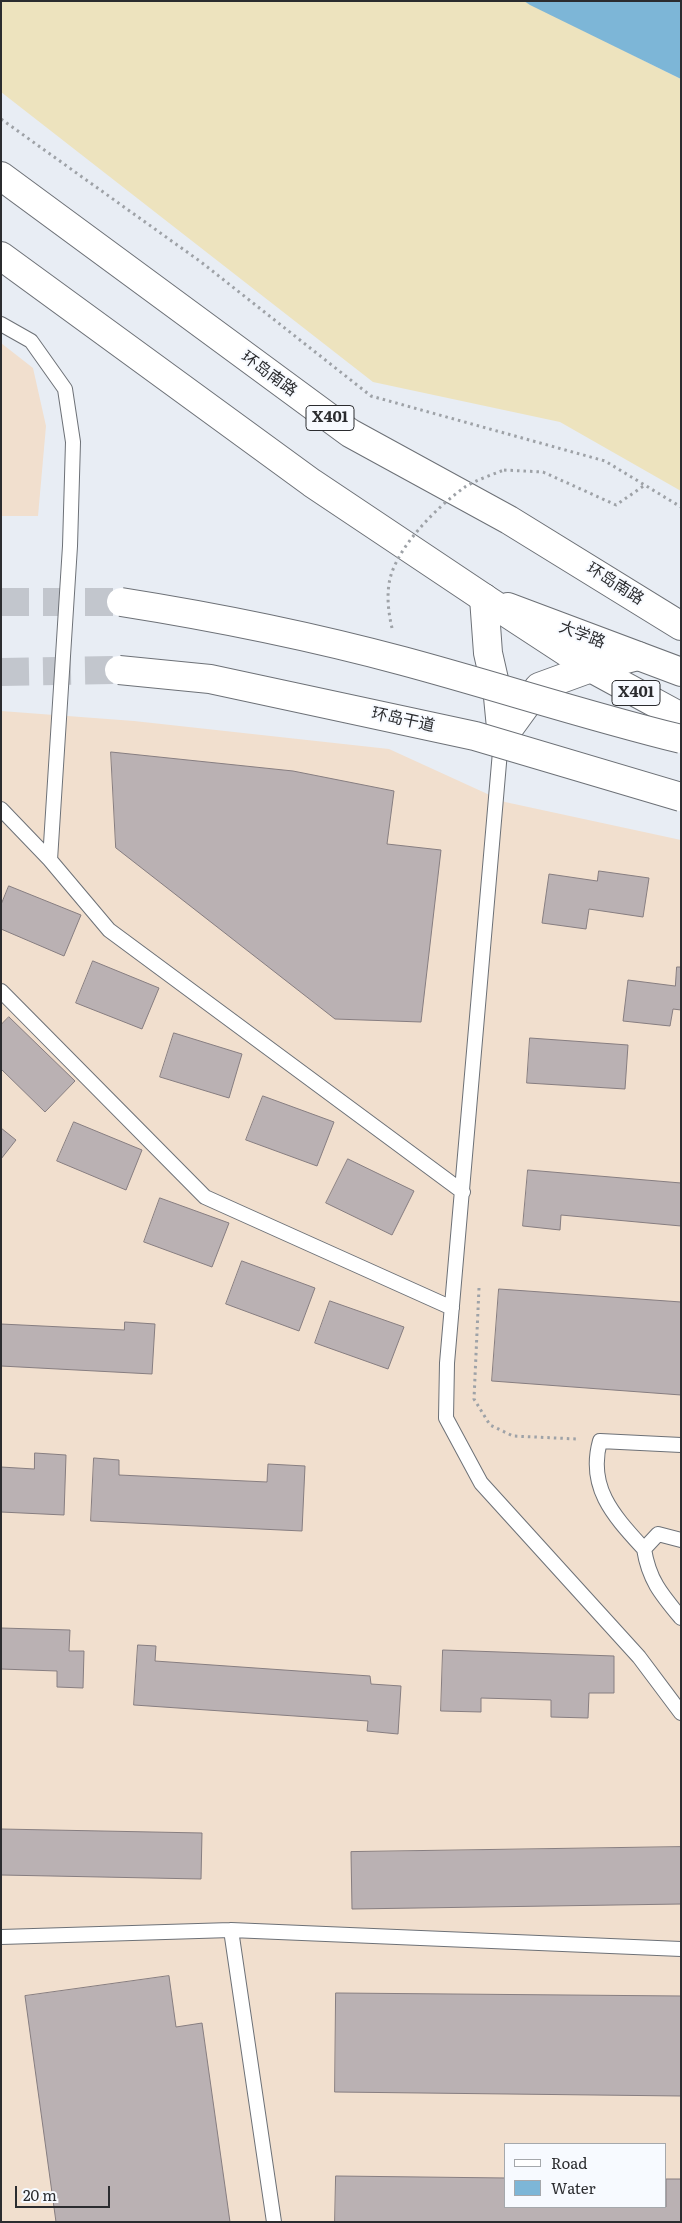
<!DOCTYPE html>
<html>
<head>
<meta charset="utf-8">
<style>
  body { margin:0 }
  #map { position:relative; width:682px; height:2223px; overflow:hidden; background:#e8edf4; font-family:Literata,serif }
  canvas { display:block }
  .frame { position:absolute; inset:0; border:2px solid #2b2c2f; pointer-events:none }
  .legend { position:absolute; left:504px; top:2143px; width:162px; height:65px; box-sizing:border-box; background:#f7faff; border:1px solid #a5a8ac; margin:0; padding:6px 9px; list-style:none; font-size:15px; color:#2b2c2f }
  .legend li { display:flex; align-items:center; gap:10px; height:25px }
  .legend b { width:25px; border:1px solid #a5a8ac }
  .scale { position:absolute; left:15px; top:2186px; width:95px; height:22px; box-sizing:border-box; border:2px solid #2b2c2f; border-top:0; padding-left:6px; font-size:15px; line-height:18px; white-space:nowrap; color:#2b2c2f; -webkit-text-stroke:4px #f7faff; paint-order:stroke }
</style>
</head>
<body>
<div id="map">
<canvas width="682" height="2223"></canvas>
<div class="frame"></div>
<ul class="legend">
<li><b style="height:6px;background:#fff"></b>Road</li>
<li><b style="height:14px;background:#7db6d7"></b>Water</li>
</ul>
<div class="scale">20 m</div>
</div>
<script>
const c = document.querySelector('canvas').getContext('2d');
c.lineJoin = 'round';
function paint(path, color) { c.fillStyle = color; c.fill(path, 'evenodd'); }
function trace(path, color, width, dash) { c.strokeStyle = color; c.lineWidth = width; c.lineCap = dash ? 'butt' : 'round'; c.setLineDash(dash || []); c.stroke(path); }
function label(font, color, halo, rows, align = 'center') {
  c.font = font + ' Literata,"Noto Sans SC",serif'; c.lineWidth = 4; c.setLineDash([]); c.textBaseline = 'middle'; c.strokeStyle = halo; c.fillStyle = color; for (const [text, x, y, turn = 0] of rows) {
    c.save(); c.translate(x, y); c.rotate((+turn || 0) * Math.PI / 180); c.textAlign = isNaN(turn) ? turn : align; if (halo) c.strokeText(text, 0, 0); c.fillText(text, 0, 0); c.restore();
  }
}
const education = new Path2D(`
  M1 343 33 368 46 426 38 516H1Z
  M1 711 134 721 389 749 505 802 681 840V2222H1ZM506 2144H666V2207H506Z`);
const sand = new Path2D(`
  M1 1H524L681 79V491L560 422 373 382 1 92Z`);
const water = new Path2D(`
  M524 1H681V79L530 5Z`);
const building = new Path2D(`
  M111 752 293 771 394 791 387 844 441 850 421 1022 335 1019 116 848Z
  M599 871 649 878 643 917 589 909 586 929 542 923 549 874 597 881Z
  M9 886 81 915 64 956 1 929V905Z
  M93 961 159 988 142 1029 76 1003Z
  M677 967H681V1010L673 1009 670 1026 623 1021 628 980 675 986Z
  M9 1017 75 1081 45 1112 1 1069V1025Z
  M174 1033 242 1054 229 1098 160 1077Z
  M530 1038 628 1045 625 1089 527 1083Z
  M263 1096 334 1122 317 1166 246 1140Z
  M74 1122 142 1150 126 1190 57 1161Z
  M1 1128 16 1140 1 1159Z
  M348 1159 414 1191 392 1235 326 1203Z
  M528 1170 681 1183V1226L561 1215 560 1230 523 1226Z
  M160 1198 229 1223 212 1267 144 1242Z
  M242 1261 315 1288 299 1331 226 1304Z
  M499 1289 681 1302V1395L492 1381Z
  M330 1301 404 1327 388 1369 315 1343Z
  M125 1322 155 1324 152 1374 1 1366V1324L124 1330Z
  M35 1453 66 1455 64 1515 1 1512V1467L34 1469Z
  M94 1458 119 1460V1475L267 1482 268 1464 305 1466 302 1531 91 1521Z
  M1 1628 70 1630 69 1651H84L83 1688 57 1687V1671L1 1669Z
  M138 1645 156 1646 155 1661 370 1676 371 1684 401 1686 398 1734 367 1731 368 1721 134 1705Z
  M443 1650 614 1656V1693H589L588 1718 551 1717V1700L481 1698V1712L441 1711Z
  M1 1829 202 1833 201 1879 1 1875Z
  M681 1847V1904L352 1909 351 1852Z
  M169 1976 176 2027 202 2023 230 2222H56L25 1996Z
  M336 1993 681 1996V2096L335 2092Z
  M336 2176 506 2178V2207H666V2179H681V2222H335Z`);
const highwayTunnel = new Path2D(`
  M1 602H121
  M1 672 119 670`);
const path = new Path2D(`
  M1 119 201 262 371 396 605 461 681 507
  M504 470 543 472 616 505 645 485
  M479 1288 474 1399 490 1425 513 1436 577 1439`);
const lane = new Path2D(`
  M1 324 31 341 65 389 73 442 70 546 50 860 109 930 463 1192
  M501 740 447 1363 446 1418 481 1483 639 1657 681 1713
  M1 809 50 860
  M1 991 205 1197 452 1308
  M681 1540 658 1534 644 1549C649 1580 661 1594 681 1618
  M644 1549C614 1516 587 1488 600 1441L681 1445
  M231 1930 274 2222
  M1 1937 231 1930 681 1949`);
const street = new Path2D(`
  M484 598 488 653 498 697 502 738
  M502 738 539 687 591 668 638 656`);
const secondary = new Path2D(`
  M508 607 681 672`);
const primary = new Path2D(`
  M1 176 350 433 509 520 681 626
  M1 256 312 483 484 598`);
const highway = new Path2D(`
  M484 598 591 668 681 717`);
const pathBridge = new Path2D(`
  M392 628C388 611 386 592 391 575 401 543 438 506 465 487 476 480 491 475 504 470`);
const highwayBridge = new Path2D(`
  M121 602C216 617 310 636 403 661 496 686 587 716 681 739
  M119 670 210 679 475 736 681 797`);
const shields = [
  [330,418,48],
  [636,693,48]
];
const shieldNames = [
  ["X401",330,418],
  ["X401",636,693]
];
const streetNames = [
  ["环岛南路",269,374,36],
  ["环岛南路",615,584,32],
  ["大学路",582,635,21],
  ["环岛干道",403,720,12]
];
paint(education, '#f1dfce');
paint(sand, '#ede3be');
paint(water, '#7db6d7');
paint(building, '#bab1b3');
trace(building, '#877e81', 1);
trace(highwayTunnel, '#c2c6cd', 28, [28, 14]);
trace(lane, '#6d7177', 16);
trace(street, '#6d7177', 30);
trace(secondary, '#6d7177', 30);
trace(primary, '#6d7177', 30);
trace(highway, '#6d7177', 30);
trace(path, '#9ea2a7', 3, [2.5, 4]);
trace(lane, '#fff', 14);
trace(street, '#fff', 28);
trace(secondary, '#fff', 28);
trace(primary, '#fff', 28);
trace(highway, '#fff', 28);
trace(highwayBridge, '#6d7177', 30, []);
trace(pathBridge, '#9ea2a7', 3, [2.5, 4]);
trace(highwayBridge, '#fff', 28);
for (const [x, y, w] of shields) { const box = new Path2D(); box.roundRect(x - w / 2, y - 12.5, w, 25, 4); c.fillStyle = '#f7faff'; c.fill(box); trace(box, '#2b2c2f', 1); }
label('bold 15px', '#2b2c2f', null, shieldNames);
label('16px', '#2b2c2f', '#f7faff', streetNames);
</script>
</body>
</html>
